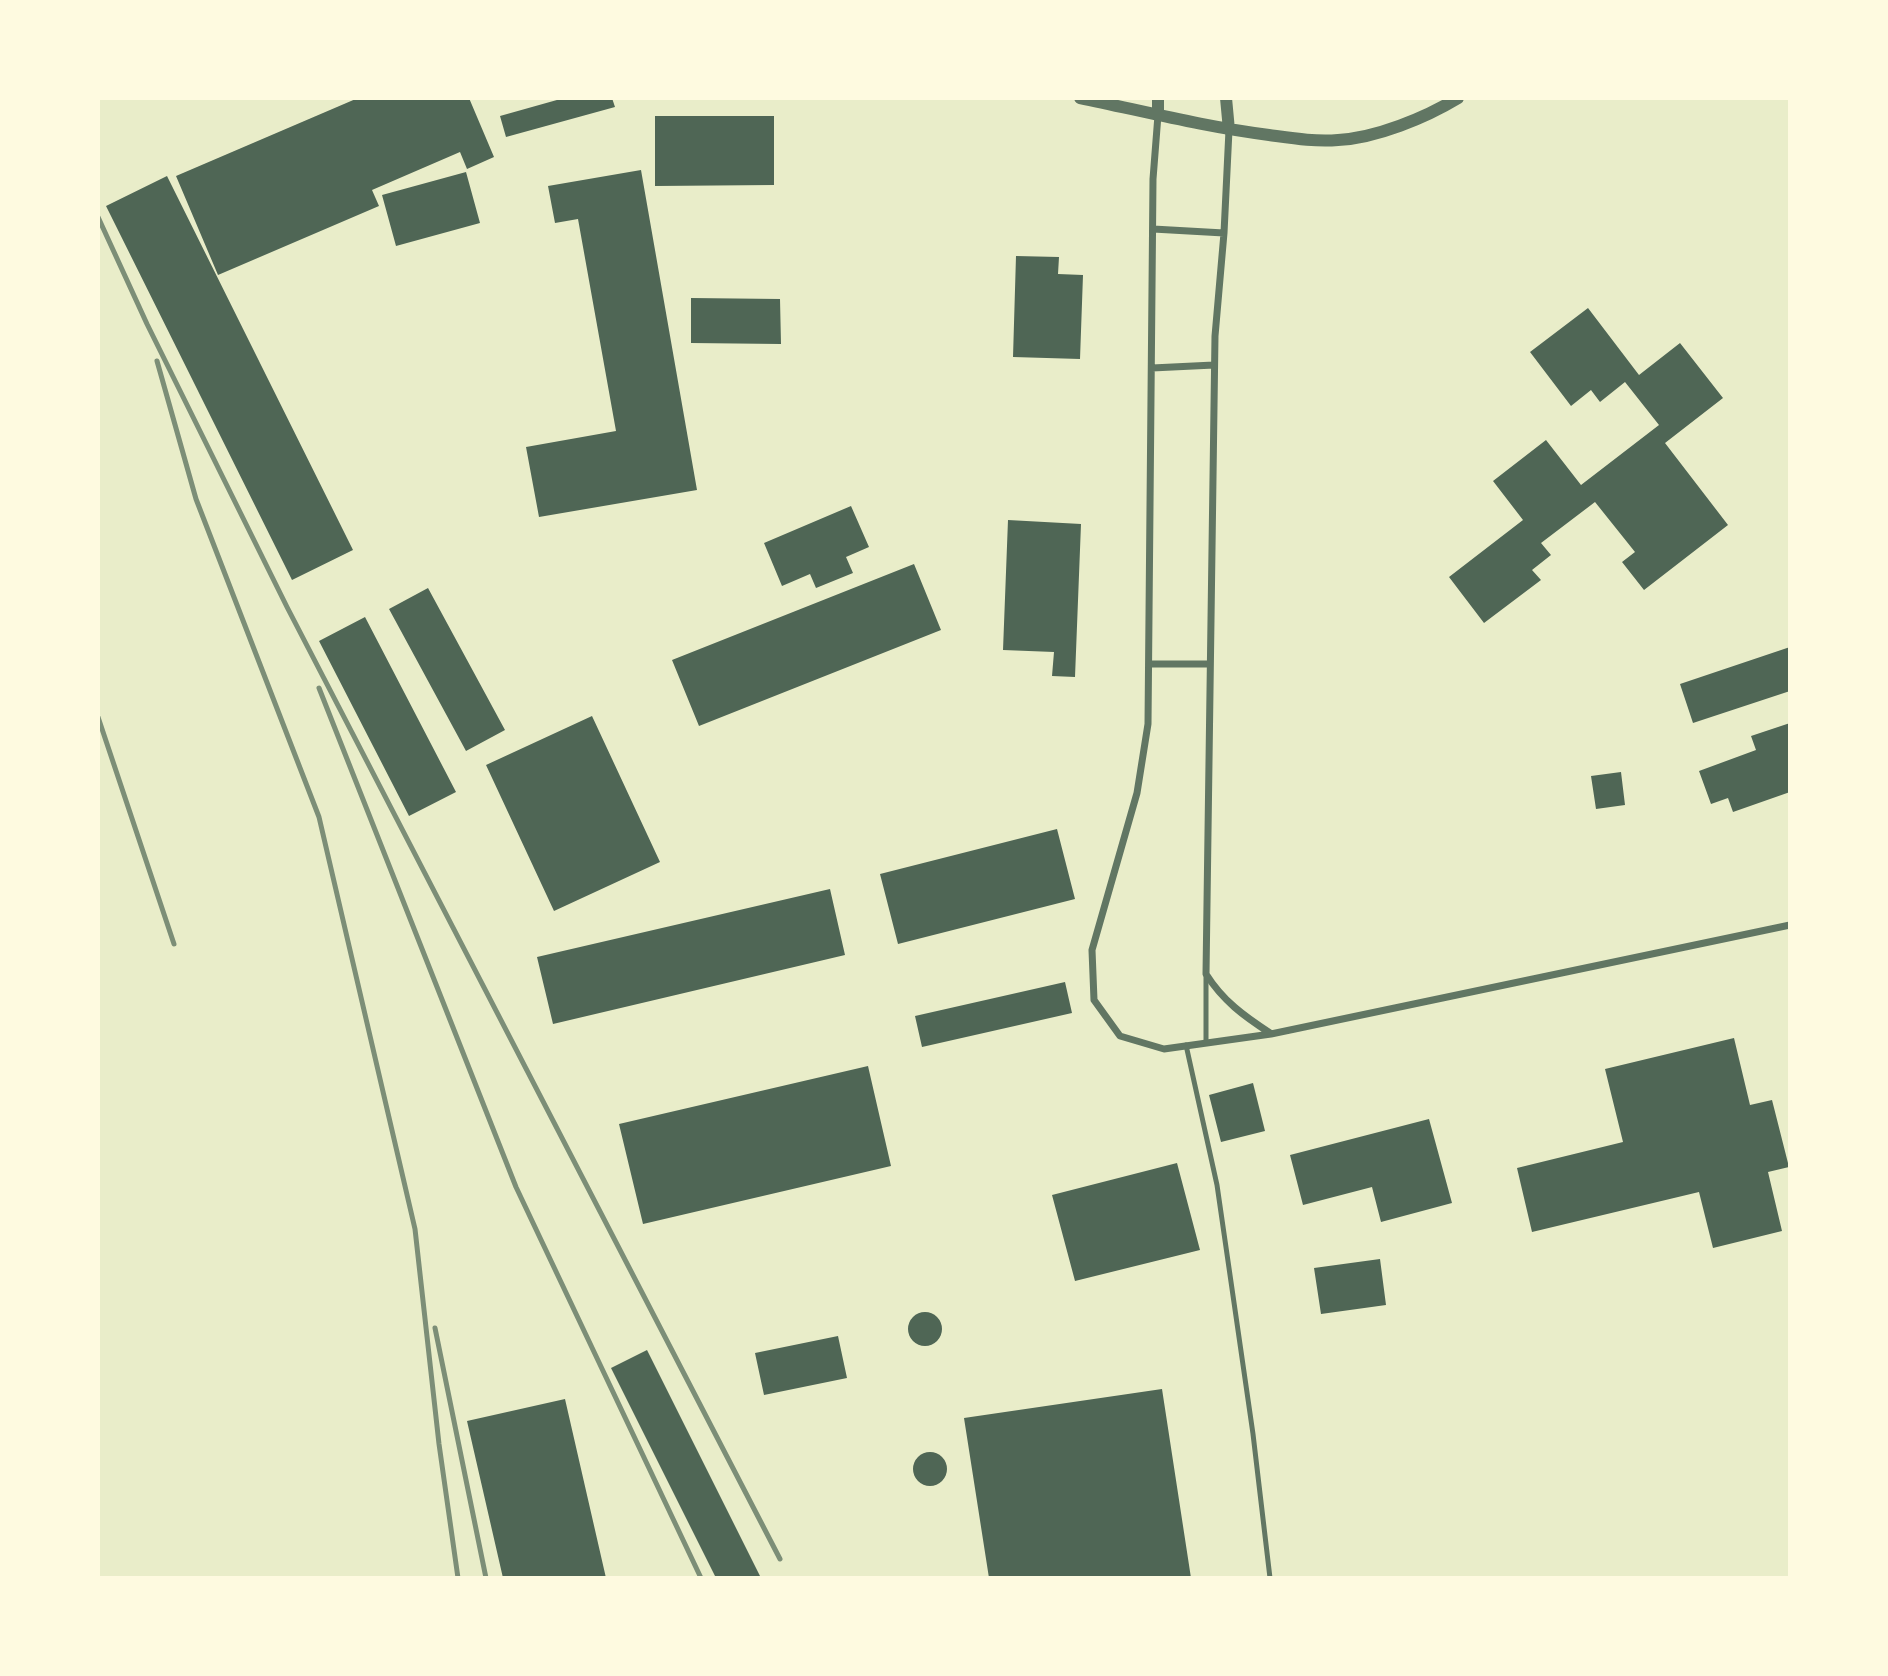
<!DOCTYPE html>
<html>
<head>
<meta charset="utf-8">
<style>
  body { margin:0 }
  #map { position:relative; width:1888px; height:1676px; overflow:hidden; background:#e9edc9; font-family:"Noto Sans",sans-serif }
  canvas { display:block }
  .frame { position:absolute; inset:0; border:100px solid #fefae0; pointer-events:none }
</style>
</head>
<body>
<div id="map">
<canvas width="1888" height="1676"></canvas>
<div class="frame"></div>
</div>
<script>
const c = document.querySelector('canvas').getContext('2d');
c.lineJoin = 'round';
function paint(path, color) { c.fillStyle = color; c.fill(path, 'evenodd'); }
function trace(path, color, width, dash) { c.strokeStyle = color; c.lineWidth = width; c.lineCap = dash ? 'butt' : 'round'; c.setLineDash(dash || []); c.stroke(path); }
const building = new Path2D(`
  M358 98H469L494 157 467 169 460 152 372 190 379 206 218 275 176 176Z
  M564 98H612L615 107 506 137 500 116Z
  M655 116H774V185L655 186Z
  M641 170 697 490 539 517 526 447 616 431 578 219 555 223 548 186Z
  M466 172 480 223 396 246 382 195Z
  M167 176 353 550 292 580 106 206Z
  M1016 256 1059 257 1058 274 1083 275 1080 359 1013 357Z
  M691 298 780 299 781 344 691 343Z
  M1588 308 1639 375 1680 343 1723 398 1665 443 1728 525 1644 590 1622 562 1635 552 1595 502 1541 543 1551 555 1532 570 1541 580 1484 623 1449 577 1523 520 1493 481 1546 440 1581 485 1659 425 1625 382 1600 402 1591 390 1571 406 1530 352Z
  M851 506 869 547 846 557 853 573 816 588 810 574 782 586 764 543Z
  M1008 520 1081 524 1075 677 1052 676 1054 652 1003 650Z
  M914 564 941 630 699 726 672 660Z
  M428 588 505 730 466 751 389 609Z
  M365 617 456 792 409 816 319 641Z
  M1790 647V691L1693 723 1680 684Z
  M592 716 660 862 554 911 486 765Z
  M1790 723V792L1733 812 1728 798 1711 804 1699 771 1756 750 1751 736Z
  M1621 772 1625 805 1596 809 1591 776Z
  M1057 829 1075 899 898 944 880 874Z
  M830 889 845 955 553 1024 537 957Z
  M1065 982 1072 1013 922 1047 915 1016Z
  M1734 1038 1750 1105 1772 1100 1789 1167 1768 1172 1782 1231 1713 1248 1699 1192 1532 1232 1517 1168 1623 1142 1605 1069Z
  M868 1066 891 1166 643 1224 619 1124Z
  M1253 1083 1265 1131 1221 1142 1209 1095Z
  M1429 1119 1452 1203 1381 1222 1372 1187 1303 1205 1290 1155Z
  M1177 1163 1200 1250 1075 1281 1052 1195Z
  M1380 1259 1386 1305 1321 1314 1314 1268Z
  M908 1329a17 17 0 1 1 34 0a17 17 0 1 1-34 0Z
  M838 1336 847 1378 764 1395 755 1353Z
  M647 1350 761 1578H716L611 1368Z
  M1162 1389 1191 1578H989L964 1418Z
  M565 1399 606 1578H503L467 1421Z
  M913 1469a17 17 0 1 1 34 0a17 17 0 1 1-34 0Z`);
const service = new Path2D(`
  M1206 1043V976
  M1186 1045 1217 1185 1253 1434 1270 1578`);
const minor = new Path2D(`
  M1158 115 1153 179 1148 724 1137 793 1092 950 1094 1000 1120 1036 1164 1049 1271 1034 1790 925
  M1229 130 1224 233 1215 336 1206 974C1223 1001 1244 1016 1270 1033
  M1153 229 1224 233
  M1152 368 1214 365
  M1149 664H1209`);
const tertiary = new Path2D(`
  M1080 98C1143 111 1205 127 1269 135 1291 138 1315 142 1338 140 1376 138 1425 118 1458 98
  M1226 98 1229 130
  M1158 114V98`);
const rail = new Path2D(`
  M98 217 147 324 287 607 780 1559
  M157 361 196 499 319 817 415 1229 439 1444 458 1578
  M319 688 516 1187 701 1578
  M98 717 174 944
  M435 1328 486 1578`);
paint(building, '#4f6655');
trace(service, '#617663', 5);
trace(minor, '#617663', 7);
trace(tertiary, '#617663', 12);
trace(rail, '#7c8e77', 5);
</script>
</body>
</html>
